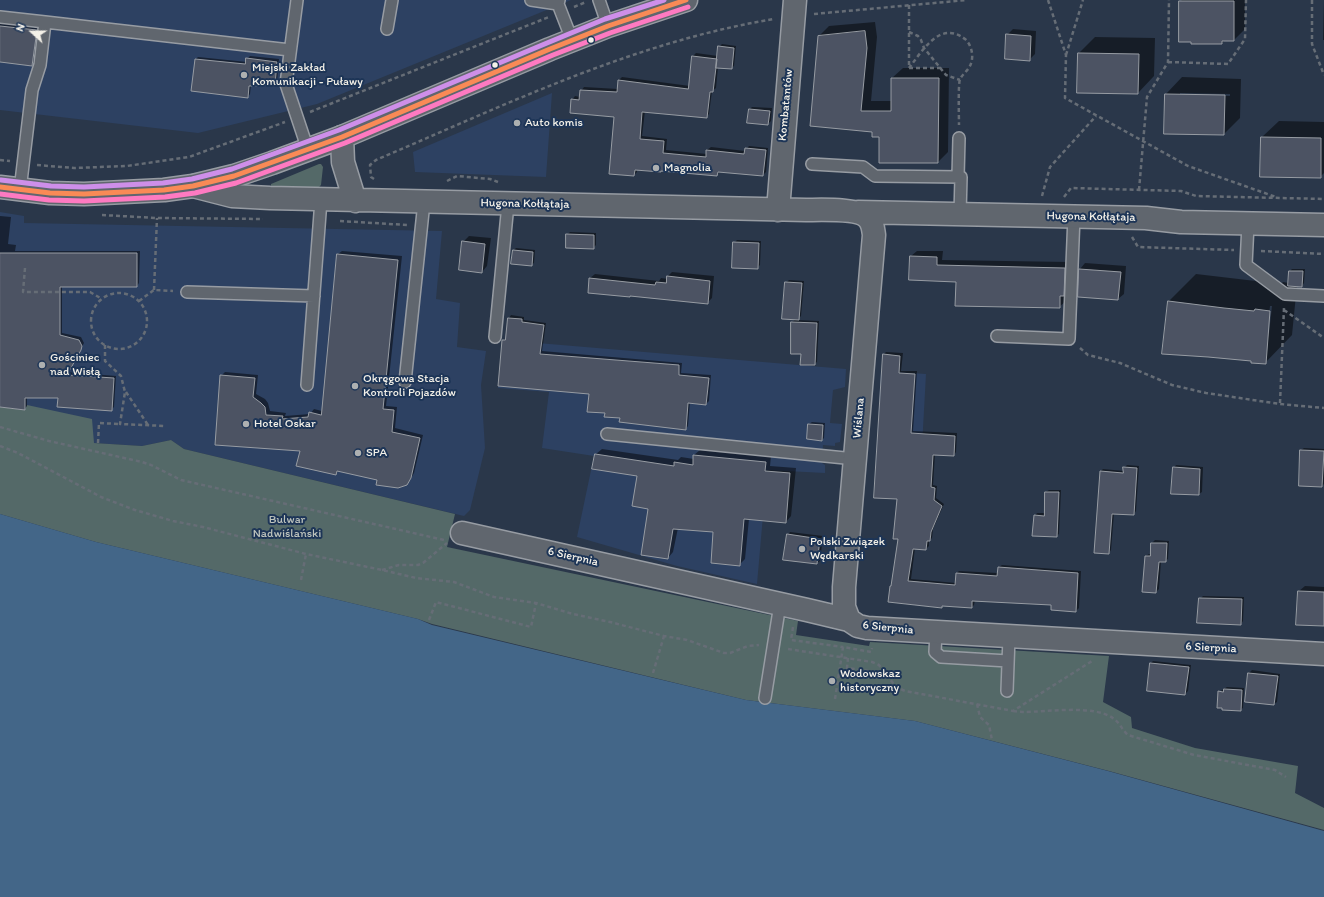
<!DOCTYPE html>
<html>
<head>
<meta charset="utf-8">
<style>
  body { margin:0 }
  #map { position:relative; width:1324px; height:897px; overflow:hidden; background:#2a374a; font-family:Itim,sans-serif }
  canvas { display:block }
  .north { position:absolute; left:12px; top:12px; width:40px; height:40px; -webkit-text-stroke:3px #1d3557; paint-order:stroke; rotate:291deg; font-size:11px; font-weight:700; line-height:16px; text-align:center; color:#f4f1e8 }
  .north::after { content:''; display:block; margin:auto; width:14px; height:18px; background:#f4f1e8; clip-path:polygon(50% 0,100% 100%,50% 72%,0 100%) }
</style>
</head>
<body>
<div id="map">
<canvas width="1324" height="897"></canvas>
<div class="north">N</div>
</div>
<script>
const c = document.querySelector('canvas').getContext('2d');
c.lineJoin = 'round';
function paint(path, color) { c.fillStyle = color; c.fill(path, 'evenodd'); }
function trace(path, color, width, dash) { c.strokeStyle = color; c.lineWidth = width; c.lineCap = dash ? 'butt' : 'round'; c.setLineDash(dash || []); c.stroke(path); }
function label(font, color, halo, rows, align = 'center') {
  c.font = font + ' Itim,sans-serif'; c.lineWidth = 4; c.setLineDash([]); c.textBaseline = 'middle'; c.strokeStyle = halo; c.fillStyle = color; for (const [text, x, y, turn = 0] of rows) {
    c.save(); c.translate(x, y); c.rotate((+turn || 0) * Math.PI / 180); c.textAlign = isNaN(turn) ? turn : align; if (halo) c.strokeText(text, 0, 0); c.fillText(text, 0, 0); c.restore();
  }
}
const built = new Path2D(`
  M0 0H571L317 104 198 133 0 110Z
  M552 93 546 177 415 172 413 152Z
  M0 212 24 216V223L442 231 436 299 460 303 457 347 486 351 481 385 485 448 470 510 464 516 184 449 171 440 142 446 93 443 27 405 25 410 0 407Z
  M502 340 846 369 845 387 833 390 830 423 842 424 840 442 835 443V446L823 445 822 463 825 465V473L767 470 757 584 677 566 577 537 594 456 542 448 549 392 498 388Z
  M881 371 926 374 920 483 875 481Z`);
const green = new Path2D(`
  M319 164H321L323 167 321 185 318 188 271 186V184Z
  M27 405 92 419 94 443 142 446 171 440 184 449 455 514 447 547 798 621 796 635 869 646 870 642 1109 656 1103 702 1131 717 1132 728 1195 748 1298 766 1295 793 1324 808V830L1109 771 915 721 746 700 432 624 418 619 96 542 0 514V407L25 410Z`);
const water = new Path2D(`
  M0 514 96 542 418 619 432 625 746 700 915 721 1108 771 1324 831V897H0Z`);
const shadow = new Path2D(`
  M1182 0H1245V29L1234 40H1225L1222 43 1180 2Z
  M1324 0V40H1323Z
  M875 22 877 37 871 101H892V78L903 68H949L948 152 938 162 880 136 873 131 811 125 819 36 829 26Z
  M0 23 39 28 35 62 32 64 0 61Z
  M1013 29 1036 31 1035 54 1029 60 1007 35Z
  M1095 37 1155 38 1154 76 1138 93 1079 53Z
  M722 44 736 46 734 66 731 68 718 67 716 88 712 91 709 114 706 117 645 111 642 136 667 139 666 150 707 154V150L711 147 745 151 749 146 768 148 766 172 763 175 720 172 717 175 662 170 661 171 637 169V172L634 175 615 116 572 100 575 96 580 97 581 91 584 87 618 89 619 80 622 77 690 86 693 56 696 53 718 56 719 47Z
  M250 56 279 59 277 82 274 84 251 85 250 94 248 97 196 59 198 57 247 62V59Z
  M1182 77 1241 79 1240 118 1224 134 1165 133 1166 94ZM1180 93 1230 94V96L1180 95Z
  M752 107 772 108 771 121 768 124 750 109Z
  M1279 121 1324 122V173L1320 177 1262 137Z
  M0 216 11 217 8 244 16 245 15 251H140L139 283 137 286H62V333L81 337 84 343 68 372 116 376 114 407 111 410 59 397H27V406L24 409 0 406Z
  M570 232 596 233V245L593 248 567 235Z
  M469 236 491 238 487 266 482 272 463 242Z
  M737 240 761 241 760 265 757 268 734 243Z
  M516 248 535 250 534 263 531 265 514 250Z
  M342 251 402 256 386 406 397 407 395 428 423 435 414 473 410 480 398 487 377 484 378 479 339 470 336 474 301 451 221 376 225 372 258 375 256 394 265 399 268 403 270 411 286 413 285 416 310 414 314 409 322 411 338 254Z
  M917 251H943L942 260 1070 262 1069 290 1065 293V302L1059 307 957 281 911 256Z
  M1085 263 1126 266 1124 294 1118 299 1080 269Z
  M1292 269H1305L1304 283 1302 286 1297 285 1292 335 1265 363 1252 361 1169 301 1196 274 1281 284 1283 282 1289 283 1290 271ZM1270 306H1272L1269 333H1267Z
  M672 272 714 276 712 298 707 303 590 278 595 274 659 281 661 278 668 279V276Z
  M789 280 804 281 801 316 797 320 819 321 817 362 814 364 802 353 792 322 796 319 786 283Z
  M511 315 524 317V320L546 323 542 351 682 363 681 373 711 375 709 401 706 404 690 402 688 426 686 429 621 417 606 412 590 393 503 341 506 338 509 318Z
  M886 352 903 353 901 371H917L913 431 957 433 956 452 954 455 935 454 933 485 937 486 936 498 944 504 933 529 932 538 929 541V546L926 549 915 548 911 579 956 583 957 573 959 571 998 573 999 567 1002 565 1081 571 1079 608 1076 611 1052 604 975 600 974 605 972 607 943 605 941 607 893 584 899 539 898 498 884 354Z
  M812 422 825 423 824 438 822 440 809 424Z
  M1304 448 1324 449V484L1322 486 1301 450Z
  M602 449 678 460 681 457 694 459V455L700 450 771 456 770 466 796 468 791 516 786 522 749 519 745 559 739 565 714 531 678 528 673 552 668 558 638 475 596 454Z
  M1127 465 1139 466 1136 511 1134 514 1114 513 1111 550 1109 553 1101 471 1103 469 1124 471V468Z
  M1176 465 1203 467 1202 492 1199 494 1174 468Z
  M1049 490H1061L1059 534 1056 536 1035 516 1037 513H1045L1046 492Z
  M790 532 823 536 820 561 817 563 788 535Z
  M1155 540 1169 541 1168 559 1165 561H1161L1159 589 1156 592 1146 556 1149 554H1151L1152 543Z
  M1305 586 1324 587V625L1299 591Z
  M1203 596 1244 597 1243 621 1241 624 1200 599Z
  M1153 661 1191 665 1188 691 1185 694 1151 663Z
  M1252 670 1280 674 1277 702 1274 704 1246 701 1249 673Z
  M1227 687 1244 688 1243 708 1240 710 1219 692Z`);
const building = new Path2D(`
  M1179 1H1234V41H1222V44H1191V42H1179Z
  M0 26 37 30 32 66 0 62Z
  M865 31 867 48 861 111H891V78H939L938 163H879V137H872V132L810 126 818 36Z
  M1006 34 1031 36 1030 61 1005 59Z
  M718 46 734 48 732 69 716 68Z
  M1078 53 1139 54 1138 94 1077 93Z
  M692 56 717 59 713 92H710L707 118 642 112 640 139 664 141 663 153 706 157V150L744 154 745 148 766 150 763 176 718 172 717 176 661 171V172L635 170 634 176 609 174 614 117 570 113 571 99 579 100 580 90 617 92 618 80 688 89Z
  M246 58 277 62 275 85 249 86 248 98 191 91 195 59 245 64Z
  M1165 94 1225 95 1224 135 1164 134Z
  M749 109 770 111 768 125 747 123Z
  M1261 137 1321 138V178L1260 177Z
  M566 234 594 235V249L566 248Z
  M462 241 485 244 482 273 459 270Z
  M733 242 759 243 758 269 732 268Z
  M513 250 533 252 532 266 511 264Z
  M0 253H137V287H60V335L79 340 82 346 81 350 67 375 114 378 112 411 57 407 58 398H25V410L0 407Z
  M337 254 398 260 383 409 394 410 392 432 420 438 411 478 407 485 398 488 376 485 377 480 337 471 336 475 296 466 300 451 215 445 220 375 255 378 253 397 261 403 265 407 266 415 283 416 282 419 308 417 309 412 321 415Z
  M910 256 937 257V265L1065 268 1064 296H1060V308L955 306 956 282 909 280Z
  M1079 269 1121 272 1118 300 1078 297Z
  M1289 271H1303L1302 287 1288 286Z
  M667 276 710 281 708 304 630 296V297L588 293 589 278 655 285 656 282 666 283Z
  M785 282 802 283 799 320 782 319Z
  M1168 301 1224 308 1254 311 1255 309 1270 311 1266 364 1251 363V361L1208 357 1162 354Z
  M508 318 522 319V322L544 325 540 354 679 365V375L709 378 706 405 688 403 686 430 619 422 620 418 604 417 605 413 587 412 589 394 498 386 502 340H505Z
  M791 322 817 323 815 365H800L801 354H791Z
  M883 354 900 356 899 373 915 374 911 433 955 436 954 456 933 455 931 487 935 488 934 500 942 506 931 532 930 541H927L926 550 913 549 908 581 955 585 956 573 997 576 998 567 1078 573 1076 612 1051 610V605L972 601V608L942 606V608L888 602 890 586H891L898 539H893L897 499 874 498Z
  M808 424 823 425 822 441 807 439Z
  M1300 450 1324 451 1322 487 1299 486Z
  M595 454 674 466V462L693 465V455L766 462 765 471 790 473 786 523 744 519 740 566 711 563 713 532 673 529 668 559 641 555 648 509 632 506 637 476 592 469Z
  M1123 467 1137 468 1134 515 1112 514 1109 554 1094 553 1100 471 1123 473Z
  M1173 467 1200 469 1199 495 1171 494Z
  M1045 492H1059L1057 537 1032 536 1034 515 1044 516Z
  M787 534 820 539 817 564 783 560Z
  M1151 543H1167L1166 562H1159L1156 593 1142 592 1145 556H1150Z
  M1298 591 1324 592V626L1296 625Z
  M1199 598 1242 599 1241 625 1197 623Z
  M1150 663 1189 667 1185 695 1147 691Z
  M1248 673 1278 676 1274 705 1245 702Z
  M1224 689 1242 690 1241 711 1222 710V708H1217L1218 691 1223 692Z`);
const path = new Path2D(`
  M1048 0 1066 55 1065 98 1188 166 1276 197
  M1312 0V44L1324 75
  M909 5V68H941
  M574 7 586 2
  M814 14 967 0
  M909 32 918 36 921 40 924 48 946 75 960 80
  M1066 55 1083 0
  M1168 62 1228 64 1245 39 1246 0
  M909 68C923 50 940 20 965 39 970 43 973 52 972 59 971 69 964 72 960 79 958 84 959 118 959 125
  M310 112 549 17
  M0 160 10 161
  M37 165 74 168 127 166 189 157 285 122
  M374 179 371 177 370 165 376 160C505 105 634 42 774 19
  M447 181 457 176 490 179 498 182
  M1139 190 1147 97 1168 62 1169 0
  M1042 196 1050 167 1096 116
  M1064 197 1071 188 1181 191 1196 196 1324 199
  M102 215 157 218 263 219
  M340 221 407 225
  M1132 237 1138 247 1234 250
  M1261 251 1324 254
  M25 268 23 292H90L102 299
  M154 290 157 218
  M91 321a28 28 0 1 1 56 0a28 28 0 1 1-56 0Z
  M139 301 154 290 173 291
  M1284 310 1324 338
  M105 345V361L121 376 125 392 120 424 165 426
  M1080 348 1088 355 1120 363 1172 385 1206 393 1280 404 1324 408
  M126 392 148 425
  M1280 403 1284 308
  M0 427 49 441 142 462 151 465 181 480 444 540
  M98 443 99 423 120 424
  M0 446 18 453 101 497 135 510 173 521 203 527 306 554 382 570 416 578 454 582 494 597 536 603 573 614 610 622 664 636 687 640 724 653H730L748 646 759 645
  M382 570 399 565H418L423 563 447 543
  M301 580 306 554
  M429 620 436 602 531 627 536 603
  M793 627 791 640 843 647
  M788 649 872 662 879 665 896 687 905 691 1013 711 1092 661
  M839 671 868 676 869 671 847 668 848 658
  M653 673 664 636
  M835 699 843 647 871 652 872 648
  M977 704 980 717 989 725 992 740
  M1013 711 1023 712C1046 712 1096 704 1114 719 1120 723 1122 730 1128 735L1194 755 1275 770 1286 777`);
const service = new Path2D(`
  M297 0 286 84 308 150
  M531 0 558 4
  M559 0 558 4 572 40
  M599 0 608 26
  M0 17 45 22
  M387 29 392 0
  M812 164 863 167 875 176 961 177 960 214
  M958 177 959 138
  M20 190 32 90 40 65 45 22 290 50
  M1248 224 1246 265 1285 294 1324 296
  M187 292 314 296
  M997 336 1069 339 1074 216
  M495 337 508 204
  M405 382 424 202
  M307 385 321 200
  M607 434 855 459
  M936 632 935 652 941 657 1008 661
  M1007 691 1009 637
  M765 698 780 604`);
const minor = new Path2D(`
  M342 137 343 162 355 201
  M193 186 232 196 270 198 806 210C820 210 859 208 868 218 873 223 873 229 874 235L844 587V607L849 620
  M778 210 795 0
  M858 212 1146 218 1181 222 1324 225
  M462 533 807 610 849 620 858 626 867 628 1324 654`);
const secondary = new Path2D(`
  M0 187 50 193 84 194 164 190 193 186 234 176 272 163 342 137 550 49 608 26 686 0`);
const bus1 = new Path2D(`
  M0 187 50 193 84 194 164 190 193 186 234 176 342 137 550 49 608 26 686 0`);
const bus2 = new Path2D(`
  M0 194 49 200 84 201 165 197 195 193 236 183 345 143 553 55 610 33 688 7`);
const bus3 = new Path2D(`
  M1 180 51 186 84 187 163 183 192 179 232 169 339 130 547 43 605 19 664 0`);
const markers = [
  [591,40,3.5,"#f4f1e8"],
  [495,65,3.5,"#f4f1e8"],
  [244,75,4,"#adb0b1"],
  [517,123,4,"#adb0b1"],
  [656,168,4,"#adb0b1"],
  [42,365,4,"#adb0b1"],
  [355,386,4,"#adb0b1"],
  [246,424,4,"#adb0b1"],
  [358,453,4,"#adb0b1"],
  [802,549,4,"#adb0b1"],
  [832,681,4,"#adb0b1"]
];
const poiNames = [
  ["Miejski Zakład",252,68],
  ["Komunikacji - Puławy",252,82],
  ["Auto komis",525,123],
  ["Magnolia",664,168],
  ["Gościniec",50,358],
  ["nad Wisłą",50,372],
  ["Okręgowa Stacja",363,379],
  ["Kontroli Pojazdów",363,393],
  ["Hotel Oskar",254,424],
  ["SPA",366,453],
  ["Polski Związek",810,542],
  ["Wędkarski",810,556],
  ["Wodowskaz",840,674],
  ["historyczny",840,688]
];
const streetNames = [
  ["Kombatantów",786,105,-85],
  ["Hugona Kołłątaja",525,204,1],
  ["Hugona Kołłątaja",1091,217,1],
  ["Wiślana",859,418,-85],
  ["6 Sierpnia",573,557,13],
  ["6 Sierpnia",888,628,6],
  ["6 Sierpnia",1211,648,3]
];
const parkNames = [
  ["Bulwar",287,520],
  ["Nadwiślański",287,534]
];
paint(built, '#2d4162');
paint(green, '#546968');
paint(water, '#436688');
paint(shadow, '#0007');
paint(building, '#4c5363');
trace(building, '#979ca3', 1);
trace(service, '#979ca3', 14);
trace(minor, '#979ca3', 25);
trace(secondary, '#979ca3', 25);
trace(path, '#666d76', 2.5, [4, 3]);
trace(service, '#60666e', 11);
trace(minor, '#60666e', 22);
trace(secondary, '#60666e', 22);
trace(bus1, '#f98a56', 5);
trace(bus2, '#fe7ac1', 5);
trace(bus3, '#ce8fe9', 5);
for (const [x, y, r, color] of markers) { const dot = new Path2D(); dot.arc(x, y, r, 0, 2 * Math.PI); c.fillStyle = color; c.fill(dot); trace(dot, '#1d3557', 1.5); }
label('12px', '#f4f1e8', '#1d3557', poiNames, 'left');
label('12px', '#f4f1e8', '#1d3557', streetNames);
label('12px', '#bec4bd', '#1d3557', parkNames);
</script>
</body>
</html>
